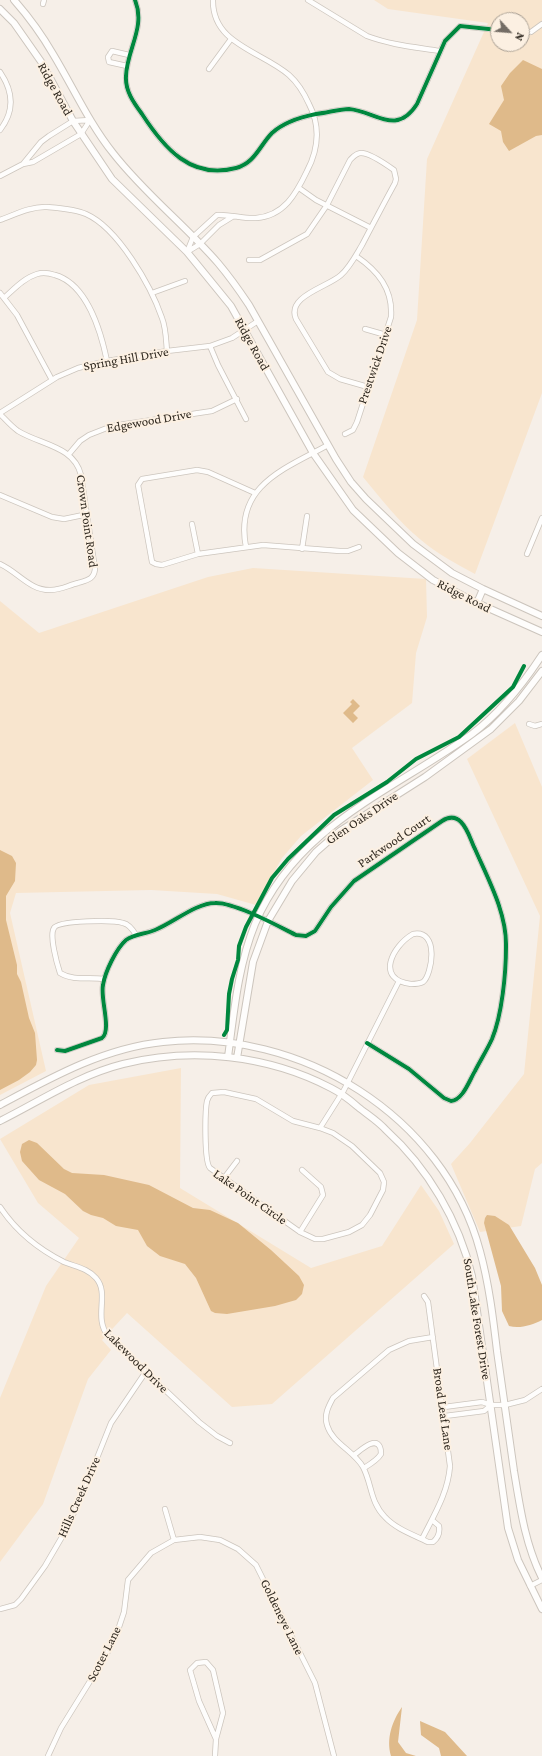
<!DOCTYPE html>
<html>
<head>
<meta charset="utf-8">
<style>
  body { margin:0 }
  #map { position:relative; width:542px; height:1756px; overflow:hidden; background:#f6efe8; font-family:"Crimson Pro",serif }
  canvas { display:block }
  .north { position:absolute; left:490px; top:12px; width:40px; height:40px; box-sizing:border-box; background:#fcf0e2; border:1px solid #aaa094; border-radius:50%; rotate:116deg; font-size:11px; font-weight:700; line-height:16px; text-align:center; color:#2e271e }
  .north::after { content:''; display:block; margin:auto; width:14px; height:18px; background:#746d65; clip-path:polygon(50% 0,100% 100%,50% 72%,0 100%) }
</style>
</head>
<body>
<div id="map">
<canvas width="542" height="1756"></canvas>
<div class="north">N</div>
</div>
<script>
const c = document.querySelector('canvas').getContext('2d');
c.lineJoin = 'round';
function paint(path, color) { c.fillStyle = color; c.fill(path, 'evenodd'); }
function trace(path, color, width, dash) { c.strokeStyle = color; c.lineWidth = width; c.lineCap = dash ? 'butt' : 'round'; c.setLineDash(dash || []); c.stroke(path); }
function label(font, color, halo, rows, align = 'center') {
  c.font = font + ' "Crimson Pro",serif'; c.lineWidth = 4; c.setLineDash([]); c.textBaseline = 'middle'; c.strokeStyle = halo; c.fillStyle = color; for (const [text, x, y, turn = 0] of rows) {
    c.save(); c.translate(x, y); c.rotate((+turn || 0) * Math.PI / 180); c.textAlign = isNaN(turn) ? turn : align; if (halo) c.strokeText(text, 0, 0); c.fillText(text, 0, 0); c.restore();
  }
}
const green = new Path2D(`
  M374 0H542V393L475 574C457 564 437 554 421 540 399 522 381 499 363 477L417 320 427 159 488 23 388 9ZM498 20H522V44H498Z
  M253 568 426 579 427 617 416 653 412 703 352 748 373 780 301 836 282 858 256 905 217 894 151 890 16 893 10 913 46 1071 0 1095V601L39 633 208 577Z
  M515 723 542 787V1163L535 1169 521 1226 480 1232 451 1164 470 1143 524 1074 540 916 467 759Z
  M181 1068 180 1188 311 1268 382 1246 421 1185 439 1211 454 1244 272 1404 232 1407 127 1313 102 1340 111 1350 88 1379 43 1504 0 1562V1398L46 1286 79 1238 38 1203 0 1139 89 1085Z`);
const water = new Path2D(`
  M523 60 542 69V135L536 136 509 151 503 142 501 131 489 124 504 100 501 86 510 73Z
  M353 699 360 706 353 713 358 718 353 723 343 713 352 704 350 702Z
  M0 850 12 856 16 863 15 881 6 896V920L17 965V974L21 982 29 1018 35 1033 37 1060 36 1065 30 1072 19 1080 0 1090Z
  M29 1140 37 1143 64 1169 72 1173 104 1175 149 1185 193 1208 210 1210 238 1223 271 1250 299 1276 304 1285 302 1294 296 1300 275 1306 227 1314 215 1313 211 1311 196 1278 185 1264 160 1256 147 1246 138 1230 116 1226 103 1218 91 1215 83 1211 65 1194 39 1180 22 1161 20 1152 22 1144Z
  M487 1215 495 1216 509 1225 535 1268 542 1285V1320C532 1325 520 1329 509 1326L502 1311 501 1286 484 1223 485 1218Z
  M402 1707 398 1742 406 1753 416 1756H391C386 1739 392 1721 402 1707Z
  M420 1721 445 1732 467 1756H441L439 1748 421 1735Z`);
const street = new Path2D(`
  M135 0C146 27 127 49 126 76 125 91 134 103 142 114 164 148 191 180 236 168 255 163 260 145 272 133 284 122 301 117 316 114 327 113 339 109 349 109 375 111 396 137 417 104L445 41 460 26 498 30
  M308 0 367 36C391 45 415 47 440 51
  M43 4 44 0
  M522 32H531L542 24
  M127 66 109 62 108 57 112 51 129 55
  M209 69 231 39
  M0 72C13 91 15 111 0 130
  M23 164 33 162 81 134 90 120
  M0 176 23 164 41 142 49 136 73 121 90 120
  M299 188 316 200 371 228
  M0 220C14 215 31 206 47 207 59 208 75 209 86 214 118 228 151 286 162 318 166 328 166 340 167 351
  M187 252 193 237 217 215C230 214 243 219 256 218 284 216 296 194 307 171 318 150 321 127 309 104 304 93 298 83 289 75 261 51 212 44 213 0
  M187 252 200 244 219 225 232 217
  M249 260H260L307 234 327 205 350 160C353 157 356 153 361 153 369 153 387 165 394 170L396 179 395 183C384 203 373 224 362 245 356 255 350 267 341 275 328 287 286 296 296 319L328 372 340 379 368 387
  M0 293 17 315 52 380
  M152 293 185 281
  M5 297C14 289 24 278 37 274 43 272 49 273 55 275 87 284 101 332 107 361
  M365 329 386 335
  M210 346 218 365 246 419
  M0 413 57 377 78 368 107 361 167 351 210 346 232 338 258 321
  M0 414C6 420 11 426 18 431 41 445 74 446 81 475L95 569C94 579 88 580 78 583 69 585 61 590 51 590 30 591 18 572 0 564
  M345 434 353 430 357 422 391 317C393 289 378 271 356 256
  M69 454 80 441 89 435 112 426 212 411 237 399
  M255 493 208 472 197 470 142 479 138 485 152 562 156 564 162 565 198 554 263 545 340 551H348L359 547
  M0 495 52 517 64 519 88 514
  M192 524 198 554
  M246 547C234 486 284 469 328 445
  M302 549 307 516
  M527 554 542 518
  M529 724 535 726 542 724
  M413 934C440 929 432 975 423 982 419 984 415 984 411 984 375 980 392 946 413 934Z
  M104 979C90 977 73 981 60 973 57 964 49 935 54 928 58 920 114 920 123 923 129 924 133 930 136 935
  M57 1050 65 1051 102 1038C112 1030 100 999 103 985 105 972 116 949 126 940 134 934 146 934 155 930 173 923 196 903 215 903 234 902 278 926 296 935L306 936 315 931 331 907 354 881 442 821C448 817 455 816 461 822 468 829 471 841 475 849 488 879 507 913 506 947 506 973 502 1015 492 1039 487 1050 480 1061 475 1071 469 1081 463 1100 451 1101L444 1098 409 1069 367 1043
  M224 1092 256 1099 293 1121 320 1128 333 1133 352 1146 380 1173 384 1182 383 1190 370 1215 362 1225 349 1232 323 1239H315L300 1232 210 1168C204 1162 205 1111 207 1101 208 1097 210 1095 212 1093Z
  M320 1128 344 1090 399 981
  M224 1178 237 1161
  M0 1207C16 1231 38 1249 64 1262 76 1267 87 1268 96 1278 110 1294 93 1317 108 1336L199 1422 217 1436 230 1443
  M300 1232 323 1195 321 1187 302 1170
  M444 1407 482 1402 491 1405H505L525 1400 542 1389
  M445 1416 484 1411 491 1405
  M354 1455C360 1451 375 1436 380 1447 381 1449 381 1452 381 1454 378 1459 369 1465 364 1468
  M165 1509 174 1540
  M432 1520 439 1526C440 1532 438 1538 433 1542H428C414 1535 396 1529 385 1517 370 1502 372 1484 363 1467 354 1451 332 1443 327 1425 324 1415 328 1407 333 1398L389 1350 409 1341 433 1337
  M422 1539C434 1515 448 1493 450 1466L428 1302 424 1296
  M530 1586 542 1580
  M0 1609 15 1605 21 1599 45 1566 66 1530 85 1488 111 1423 145 1373
  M48 1756 61 1728 105 1657 116 1636 124 1612 128 1580 151 1553 174 1540 200 1537 220 1540 238 1549 256 1565 315 1683 334 1756
  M215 1756 216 1739 223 1713 213 1670 206 1662 197 1663 190 1670 199 1701 216 1739`);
const secondary = new Path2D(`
  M14 0C29 17 42 35 53 54 73 87 89 123 113 153 144 193 185 225 218 263 229 276 239 290 249 305L336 459 351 482 366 499 413 544 452 573 483 589 542 616
  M0 9 14 23 42 63 73 121 112 179 187 252 231 306 313 453 353 510 398 553 433 580 477 603 542 632
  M477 603 483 589
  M228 1057C234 1012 238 966 255 924 297 825 391 792 472 734 500 713 523 684 542 655
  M237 1058 253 962 268 921 292 881 316 852 340 831 425 777 491 729 519 701 542 671
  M0 1105C52 1077 104 1048 163 1042 299 1027 444 1116 480 1251 489 1284 493 1317 497 1351 503 1391 508 1431 514 1471 520 1507 525 1544 542 1578
  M0 1121C40 1101 79 1075 123 1064 192 1047 268 1055 331 1088 341 1093 350 1100 358 1107 368 1115 378 1121 386 1130 428 1168 459 1221 472 1276L508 1528 518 1560 542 1609`);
const cycleway = new Path2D(`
  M135 0C146 27 127 49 126 76 125 91 134 103 142 114 164 148 191 180 236 168 255 163 260 145 272 133 284 122 301 117 316 114 327 113 339 109 349 109 375 111 396 137 417 104L445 41 460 26 498 30
  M224 1035 227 1030 229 994 232 979 238 960 239 946 246 927 272 878 288 859 334 815 387 782 416 759 459 737 513 687 524 666
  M57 1050 65 1051 102 1038C112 1030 100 999 103 985 105 972 116 949 126 940 134 934 146 934 155 930 173 923 196 903 215 903 234 902 278 926 296 935L306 936 315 931 331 907 354 881 442 821C448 817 455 816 461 822 468 829 471 841 475 849 488 879 507 913 506 947 506 973 502 1015 492 1039 487 1050 480 1061 475 1071 469 1081 463 1100 451 1101L444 1098 409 1069 367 1043`);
const streetNames = [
  ["Ridge Road",55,89,61],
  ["Ridge Road",252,344,61],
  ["Spring Hill Drive",126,359,-10],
  ["Prestwick Drive",375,365,-71],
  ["Edgewood Drive",149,421,-10],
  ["Crown Point Road",87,521,82],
  ["Ridge Road",464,596,27],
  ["Glen Oaks Drive",362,818,-34],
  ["Parkwood Court",394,841,-34],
  ["Lake Point Circle",250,1197,35],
  ["South Lake Forest Drive",477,1319,81],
  ["Lakewood Drive",136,1361,45],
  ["Broad Leaf Lane",443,1409,82],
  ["Hills Creek Drive",79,1497,-66],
  ["Goldeneye Lane",282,1617,64],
  ["Scoter Lane",104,1654,-63]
];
paint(green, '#f8e5ce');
paint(water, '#dfba8a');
trace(street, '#ccc5bd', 6);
trace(secondary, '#ccc5bd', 8);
trace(street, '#fefdfc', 4.5);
trace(secondary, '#fefdfc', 6);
trace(cycleway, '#00873e', 4);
label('13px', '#2e271e', '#fcf0e2', streetNames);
</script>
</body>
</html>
